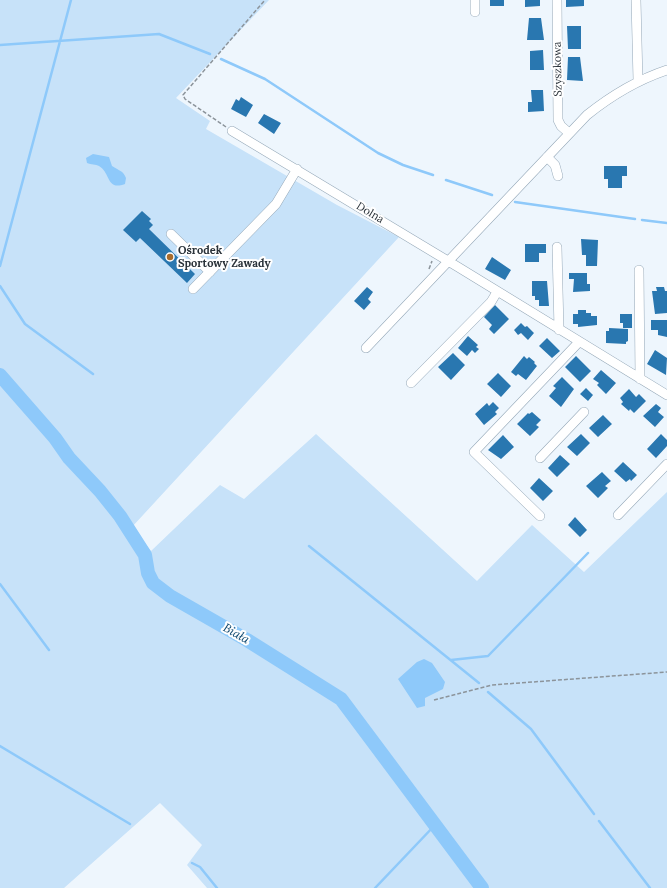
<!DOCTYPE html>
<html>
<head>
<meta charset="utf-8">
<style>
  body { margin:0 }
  canvas { display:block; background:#eef6fd }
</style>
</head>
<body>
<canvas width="667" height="888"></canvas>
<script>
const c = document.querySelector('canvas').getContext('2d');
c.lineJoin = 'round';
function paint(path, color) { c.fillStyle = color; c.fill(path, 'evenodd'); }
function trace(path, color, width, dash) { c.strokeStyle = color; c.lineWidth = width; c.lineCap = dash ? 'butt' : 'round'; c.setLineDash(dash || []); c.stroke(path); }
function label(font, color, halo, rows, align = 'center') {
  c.font = font + ' Lora,serif'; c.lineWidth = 4; c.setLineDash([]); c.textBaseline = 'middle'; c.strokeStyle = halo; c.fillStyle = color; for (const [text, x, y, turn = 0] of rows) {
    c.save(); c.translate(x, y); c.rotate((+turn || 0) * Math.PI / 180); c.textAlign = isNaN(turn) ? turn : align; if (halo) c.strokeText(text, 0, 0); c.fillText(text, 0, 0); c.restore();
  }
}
const green = new Path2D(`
  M0 0H269L176 98 210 121 206 129 337 205 399 237 132 527 151 551 220 485 244 499 316 434 477 581 532 525 584 572 667 492V888H207L187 865 202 845 160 803 64 888H0Z`);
const water = new Path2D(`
  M93 154 109 157 112 166C119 171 123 170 126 178L125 184C106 191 111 173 99 166 96 164 91 165 87 163L86 158Z
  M424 659 432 663 445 682 443 689 425 698V706L417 708 398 679 417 662Z`);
const stream = new Path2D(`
  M0 45 159 34 210 54
  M221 59 265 79 378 153 403 165 433 175
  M446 180 492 195
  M515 202 635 219
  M642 220 667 223
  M0 266 71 0
  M0 286 25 324 93 374
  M309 546 479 683
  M0 584 49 650
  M451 660 488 656 588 553
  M488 692 531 729 594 814
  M0 746 130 824
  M599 821 650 888
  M192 863 200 867 217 888
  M375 888 435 825`);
const river = new Path2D(`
  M0 375 55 438 69 458 100 491 120 516 145 555 148 573 153 583 170 596 247 640 341 699 482 888`);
const building = new Path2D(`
  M490 0H504V6H490Z
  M525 0H540V6L525 7Z
  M566 0H584V6L566 7Z
  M529 18H541L544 40H527Z
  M567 26H581V49H568Z
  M543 50 544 70H530V51Z
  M568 57H580L583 81 567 80Z
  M531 90H543L544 111 528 112V102H532Z
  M241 97 253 105 246 117 231 109 236 99 239 101Z
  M264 114 281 123 274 134 258 123Z
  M604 166H627V176H622V188H608V179H604Z
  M142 211 151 219 149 221 153 225 149 229 195 274 187 283 140 238 136 242 123 230Z
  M581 239 598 240 597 266H586V255H582Z
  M525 244H546V253H539V262H525Z
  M208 246 213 251 208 256 202 251Z
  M492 257 511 270 505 280 485 269Z
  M569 273H587V284H590V291L573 292 574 279H569Z
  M532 281H547L549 306H539V300H535V296H532Z
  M367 287 373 292 368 299 371 302 364 310 354 301Z
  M656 287H664L665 291H667V313L655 314 652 291H657Z
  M495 305 509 319 494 334 489 329 492 325 484 317Z
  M578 310H586V313H591V316H597V325L578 327V324H573V314H578Z
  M620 314H632V328H623V323H620Z
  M651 320H667V337L658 335V330H651Z
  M521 323 525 327 527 326 534 333 528 340 521 333 518 335 514 330Z
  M609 328 628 329V341L626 342V344L606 343V331H609Z
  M468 336 478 345 476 347 479 349 475 353 472 350 467 356 458 348Z
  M547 338 560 351 552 358 539 346Z
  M655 350 667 358 666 375 647 364Z
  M453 353 465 365 451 380 438 367Z
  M524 356 527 359 529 357 535 362 534 363 537 366 526 380 518 374 516 376 511 372Z
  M576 356 591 371 580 382 565 367Z
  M601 370 616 383 606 394 597 385 599 383 593 379Z
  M498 373 511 386 501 397 487 384Z
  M562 377 574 389 561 407 549 396 556 388 553 386Z
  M586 388 593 395 588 401 580 394Z
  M629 389 636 397 639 394 646 401 634 413 630 409 629 411 621 404 623 402 620 398Z
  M493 402 499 408 495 412 497 414 484 425 475 414 487 403 489 406Z
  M656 404 661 408 658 412 664 417 655 427 643 416Z
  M532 412 541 420 536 425 539 427 530 436 517 424 528 413 529 414Z
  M603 415 612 424 598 437 589 428Z
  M581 434 590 443 577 456 567 447Z
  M661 434 667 440V446L656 458 647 449Z
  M503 435 514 447 501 459 488 450Z
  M560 455 570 464 557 477 548 468Z
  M623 462 637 475 631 481 630 479 626 482 614 471Z
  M602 472 611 481 605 486 608 488 598 498 586 486Z
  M539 478 553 491 543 501 530 488Z
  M575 517 587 530 580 537 568 525Z`);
const path = new Path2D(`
  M226 127 185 99 183 95 265 0
  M429 269 432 261
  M434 700 492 685 667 672`);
const minor = new Path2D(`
  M557 0 558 120 561 126 569 133
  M636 0 638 81
  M475 12V0
  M232 131 458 267 667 395
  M547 157 555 165 558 176
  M171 234 210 272
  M557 247 559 330
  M639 270 640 379
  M193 289 276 204 297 169
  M366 348 587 115C612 95 637 80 667 70
  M411 383 491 302 497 292
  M540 458 584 412
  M618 515 667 464
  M540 516 474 452 579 342`);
const markers = [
  [170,257,4,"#a76c2d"]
];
const streetNames = [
  ["Szyszkowa",558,69,-91],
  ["Dolna",370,213,31]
];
const poiNames = [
  ["Ośrodek",178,251],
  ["Sportowy Zawady",178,264]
];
const waterNames = [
  ["Biała",236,634,30]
];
paint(green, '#c7e2f9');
paint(water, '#8ec9fa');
trace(stream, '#8ec9fa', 2.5);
trace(river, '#8ec9fa', 14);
paint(building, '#2977b0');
trace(minor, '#95a8b8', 10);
trace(path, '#8c949b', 1.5, [4, 2]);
trace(minor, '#fff', 9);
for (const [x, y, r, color] of markers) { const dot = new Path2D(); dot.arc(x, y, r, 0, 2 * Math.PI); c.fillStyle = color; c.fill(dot); trace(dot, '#fff', 1.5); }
label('11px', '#2a3239', '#fff', streetNames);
label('bold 11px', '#2a3239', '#fff', poiNames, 'left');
label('italic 12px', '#114a71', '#fff', waterNames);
</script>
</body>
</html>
